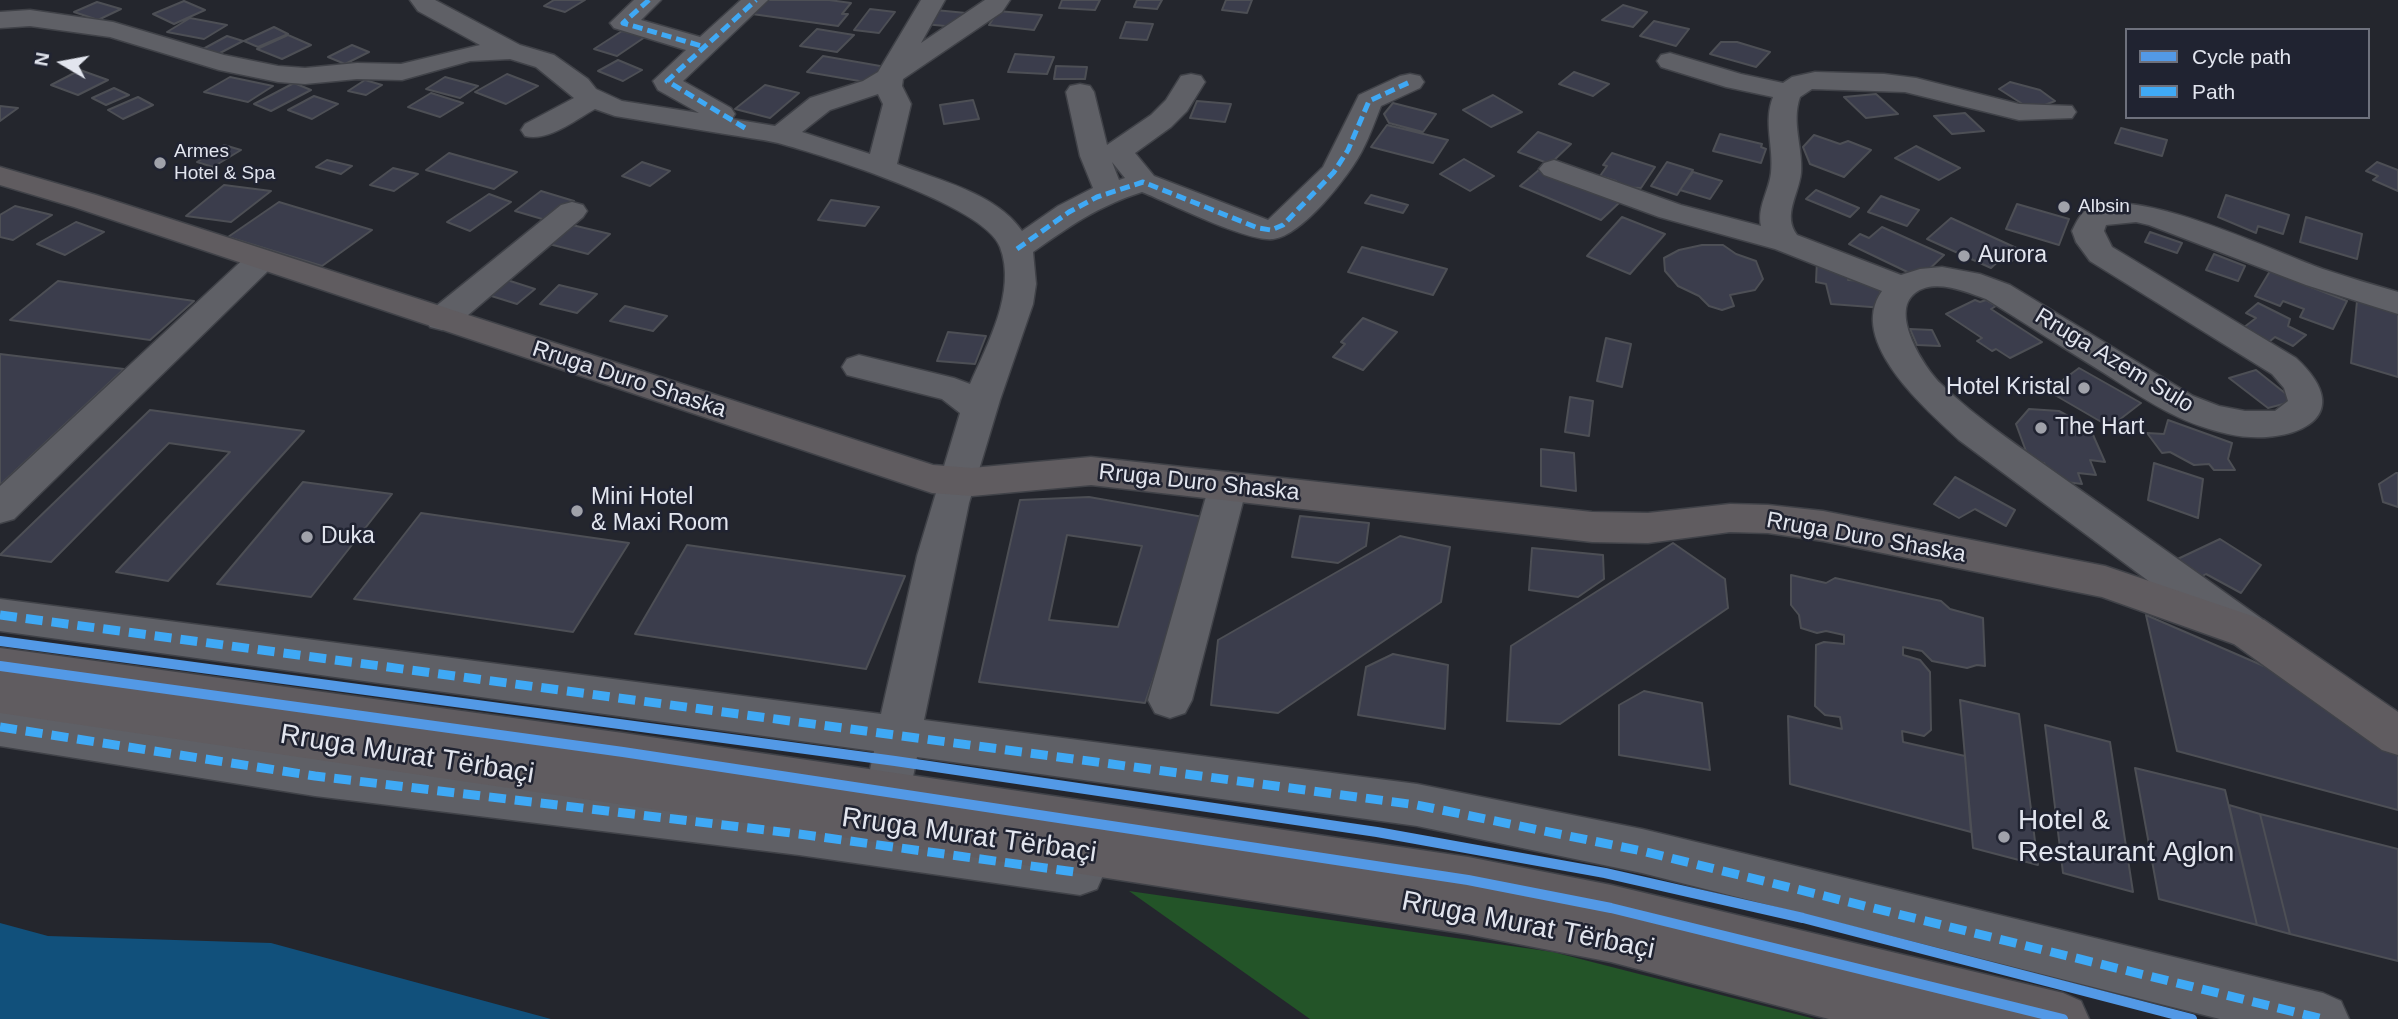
<!DOCTYPE html>
<html>
<head>
<meta charset="utf-8">
<style>
  body { margin:0 }
  #map { position:relative; width:2398px; height:1019px; overflow:hidden; background:#24262d; font-family:Arial,sans-serif }
  canvas { display:block }
  .legend { position:absolute; left:2125px; top:28px; width:245px; height:91px; box-sizing:border-box; background:#202331; border:2px solid #6e717d; margin:0; padding:9px 12px; list-style:none; font-size:21px; color:#e2e5ee }
  .legend li { display:flex; align-items:center; gap:14px; height:35px }
  .legend b { width:35px; border:2px solid #6e717d }
  .north { position:absolute; left:28px; top:28px; width:70px; height:70px; -webkit-text-stroke:5px #202331; paint-order:stroke; rotate:280deg; font-size:19px; font-weight:700; line-height:28px; text-align:center; color:#e2e5ee }
  .north::after { content:''; display:block; margin:auto; width:24px; height:32px; background:#e2e5ee; clip-path:polygon(50% 0,100% 100%,50% 72%,0 100%) }
</style>
</head>
<body>
<div id="map">
<canvas width="2398" height="1019"></canvas>
<ul class="legend">
<li><b style="height:9px;background:#5399e6"></b>Cycle path</li>
<li><b style="height:9px;background:#3fa9f5"></b>Path</li>
</ul>
<div class="north">N</div>
</div>
<script>
const c = document.querySelector('canvas').getContext('2d');
c.lineJoin = 'round';
function paint(path, color) { c.fillStyle = color; c.fill(path, 'evenodd'); }
function trace(path, color, width, dash) { c.strokeStyle = color; c.lineWidth = width; c.lineCap = dash ? 'butt' : 'round'; c.setLineDash(dash || []); c.stroke(path); }
function label(font, color, halo, rows, align = 'center') {
  c.font = font + ' Arial,sans-serif'; c.lineWidth = 5; c.setLineDash([]); c.textBaseline = 'middle'; c.strokeStyle = halo; c.fillStyle = color; for (const [text, x, y, turn = 0] of rows) {
    c.save(); c.translate(x, y); c.rotate((+turn || 0) * Math.PI / 180); c.textAlign = isNaN(turn) ? turn : align; if (halo) c.strokeText(text, 0, 0); c.fillText(text, 0, 0); c.restore();
  }
}
const forest = new Path2D(`
  M1129 891 1553 952 1815 1019H1310Z`);
const water = new Path2D(`
  M0 923 48 936 271 943 551 1019H0Z`);
const building = new Path2D(`
  M554 0H585L565 12 544 6Z
  M765 0H829L851 3 842 14H848L838 26 752 14Z
  M1062 0H1100L1095 10 1059 8Z
  M1137 0H1162L1157 9 1134 7Z
  M1226 0H1252L1247 13 1222 10Z
  M184 1 205 10 174 24 153 14Z
  M97 2 121 9 98 20 74 12Z
  M1623 5 1647 12 1633 27 1602 20Z
  M870 9 895 12 879 33 854 30Z
  M935 10 966 13 956 27 924 24Z
  M998 11 1042 15 1034 30 989 25Z
  M190 18 227 25 204 39 167 32Z
  M1654 21 1689 29 1676 46 1640 36Z
  M1126 22 1153 24 1147 40 1120 38Z
  M274 27 288 34 258 47 244 41Z
  M817 29 854 35 837 52 800 46Z
  M622 31 645 37 617 56 594 49Z
  M288 35 311 45 282 59 257 49Z
  M227 36 243 41 218 54 203 49Z
  M1721 42H1737L1770 52 1756 67 1710 54Z
  M352 45 369 52 345 64 328 57Z
  M1015 54 1054 57 1047 74 1008 72Z
  M823 56 886 67 871 83 807 72Z
  M618 60 642 70 623 81 598 71Z
  M1056 66 1087 67 1085 79H1054Z
  M80 70 108 80 78 95 51 85Z
  M1574 72 1609 84 1593 96 1559 84Z
  M507 74 538 86 506 104 475 92Z
  M230 77 273 86 248 102 204 92Z
  M445 77 478 86 460 98 426 89Z
  M365 80 382 85 366 95 348 91Z
  M2010 82 2040 90 2055 101 2032 110 1999 89Z
  M294 83 311 90 271 111 254 104Z
  M765 85 799 93 770 118 735 109Z
  M114 88 129 95 106 105 92 98Z
  M431 93 463 103 440 117 408 107Z
  M1876 94 1898 114 1866 118 1844 97Z
  M1493 95 1522 112 1491 127 1463 110Z
  M314 96 338 104 312 119 288 110Z
  M138 97 153 105 123 119 108 110Z
  M973 100 979 119 944 124 940 105Z
  M1197 101 1231 104 1225 122 1190 118Z
  M1393 103 1436 114 1423 132 1389 123 1384 114Z
  M0 106 18 108 0 121Z
  M1965 113 1984 131 1952 134 1934 116Z
  M1387 125 1448 140 1433 163 1371 147Z
  M2121 128 2167 140 2162 156 2115 143Z
  M1538 132 1571 144 1550 164 1518 152Z
  M1720 134 1762 144 1761 147 1766 149 1761 163 1713 151Z
  M1814 135 1840 144 1848 141 1871 150 1844 177 1810 164 1803 147Z
  M224 145 241 150 213 167 197 162Z
  M1916 146 1960 168 1939 180 1895 158Z
  M449 153 517 172 494 189 426 170Z
  M1612 153 1655 167 1641 188 1613 187 1616 181 1600 176 1607 166 1603 165Z
  M1464 159 1494 176 1470 191 1440 174Z
  M327 160 352 166 341 174 316 167Z
  M642 162 670 171 650 186 622 176Z
  M1667 162 1693 170 1677 195 1651 186Z
  M2377 162 2398 170V191L2373 180 2378 176 2366 171Z
  M393 168 418 174 394 191 370 185Z
  M1540 169 1620 202 1601 220 1520 186Z
  M1693 172 1722 181 1710 199 1680 190Z
  M224 185 271 191 231 222 186 216Z
  M1816 190 1859 208 1850 217 1806 199Z
  M541 191 574 201 549 221 515 211Z
  M489 194 511 202 470 231 447 222Z
  M1371 195 1408 205 1403 213 1365 203Z
  M2226 195 2289 215 2283 234 2258 226 2256 233 2218 217Z
  M1881 196 1919 210 1907 226 1868 212Z
  M831 200 879 207 865 226 818 220Z
  M279 202 372 230 322 266 228 237Z
  M2017 204 2069 219 2059 245 2006 229Z
  M15 206 52 215 13 240 0 237V215Z
  M1622 217 1665 234 1630 274 1587 256Z
  M2306 217 2362 234 2357 259 2300 242Z
  M1951 218 2023 251 2012 261 2003 257 1991 268 1927 239Z
  M76 222 104 232 65 255 37 244Z
  M572 225 610 234 588 254 549 244Z
  M1882 227 1944 255 1920 278 1849 244 1860 234 1869 238Z
  M2150 232 2182 243 2177 253 2145 242Z
  M1702 245H1723L1736 254 1756 261 1763 279 1755 290 1730 295 1734 306 1722 310 1709 306 1699 296 1678 286 1665 271 1664 258 1679 250Z
  M1362 247 1447 269 1433 295 1348 272Z
  M2214 254 2245 266 2238 281 2206 270Z
  M1817 260 1850 270 1848 280 1878 282 1884 308 1831 304 1826 284 1816 282Z
  M2270 271 2347 301 2333 329 2300 317 2304 309 2283 301 2280 306 2255 296Z
  M504 279 535 289 517 304 485 294Z
  M58 281 194 301 150 340 10 320Z
  M559 285 597 294 577 313 540 304Z
  M1975 300 1980 302 1986 300 1996 306 1991 309 2042 342 2010 358 1996 349 1992 351 1977 341 1982 338 1946 314Z
  M2357 301 2398 312V377L2351 363Z
  M2258 303 2290 319 2288 326 2306 335 2293 346 2275 337 2269 342 2243 328 2256 318 2246 313Z
  M625 306 667 316 653 331 610 321Z
  M1363 318 1397 332 1363 370 1333 357 1345 344 1341 342Z
  M1910 329 1932 330 1940 346 1917 345Z
  M948 332 986 336 975 364 937 361Z
  M1606 338 1631 344 1622 387 1597 381Z
  M0 354 124 369 0 485Z
  M2079 368 2141 403 2110 427 2048 391Z
  M2256 370 2295 401 2268 408 2229 378Z
  M1570 397 1593 401 1589 436 1565 432Z
  M2029 409 2059 411 2090 428 2105 462 2090 460 2096 475 2078 473 2082 484 2051 480 2044 463 2030 462 2016 424Z
  M150 410 304 431 168 581 116 572 230 452 169 443 51 562 0 555Z
  M2168 420 2232 443 2228 459 2235 470H2214L2209 464 2194 465 2170 452 2162 453 2147 433 2164 434Z
  M1541 449 1574 453 1576 491 1541 486Z
  M2154 463 2203 479 2198 518 2148 500Z
  M2396 473H2398V507L2383 502 2379 484Z
  M1955 477 2015 510 2006 526 1975 509 1959 518 1934 504Z
  M303 482 392 494 311 597 217 584Z
  M1089 497 1209 518 1145 703 979 682 1020 500ZM1067 535 1142 546 1118 627 1049 620Z
  M421 513 573 535 629 543 573 632 354 599Z
  M1300 516 1369 523 1366 546 1338 563 1292 557Z
  M1400 536 1450 547 1441 602 1278 713 1211 705 1218 640Z
  M2220 539 2261 565 2241 593 2206 574 2194 581 2167 564Z
  M1673 543 1725 579 1728 608 1560 724 1507 721 1511 646Z
  M687 545 905 576 866 669 635 634Z
  M1532 548 1603 555 1604 579 1578 597 1529 590Z
  M1791 575 1826 583 1835 578 1941 601 1950 609 1983 618 1985 666 1977 665 1967 668 1932 661 1922 651 1903 647V655L1920 660 1930 672 1931 730 1924 736 1902 731 1903 742 1965 756 1971 832 1790 784 1788 716 1842 729 1840 717 1825 715 1815 706 1816 645 1824 642 1844 644V635L1826 631 1817 633 1801 628 1799 615 1791 605Z
  M2146 615 2303 683 2398 756V810L2177 751Z
  M1393 654 1448 665 1445 729 1358 715 1366 667Z
  M1644 691 1702 703 1710 770 1619 755V705Z
  M1960 700 2019 714 2038 865 1973 848Z
  M2045 725 2110 742 2133 892 2063 873Z
  M2135 768 2225 790 2257 925 2159 899Z
  M2229 805 2260 814 2290 934 2257 925Z
  M2260 814 2398 849V961L2290 934Z`);
const minor = new Path2D(`
  M410 0H435L520 45 554 55 588 79 596 89 622 101 699 113 658 90 653 81 686 50 614 28 610 23 634 0H661L641 20 700 37 741 0H768L683 81 731 108 735 114 732 119 775 126 810 98 863 81 878 72 921 0H945L921 43 985 0H1010L1002 12 903 79 902 86 911 104 897 164C938 180 996 193 1022 231L1058 206 1093 188 1080 156 1066 92 1070 86 1080 84 1090 86 1094 92 1107 145 1151 115 1166 100 1181 76 1191 74 1201 76 1205 82 1187 111 1171 127 1135 153 1154 176 1268 220 1323 167 1359 95 1400 76 1410 74 1420 76 1424 82 1420 88 1381 106C1375 121 1370 136 1362 151 1349 176 1302 236 1273 239 1246 242 1170 203 1142 192 1098 206 1070 226 1033 252L1036 284 1033 304 1000 400 969 503 924 720 1417 784 1642 829 2323 993 2341 1001 2349 1019H2220L1642 873 1417 826 917 757 903 827 1080 851 1097 857 1104 873 1097 889 1080 895 799 855 315 796 0 746V708L315 756 859 821 874 751 0 631V599L881 714 917 556 960 413 942 399 847 375 842 367 847 359 859 355 954 378 970 384C987 345 1017 291 1000 247 985 205 822 155 778 143 761 139 742 137 725 134 688 128 652 122 615 116L595 109C575 120 548 142 525 136L521 130 525 124 574 98 536 67 510 59 470 61 402 80 357 79 305 84 278 82 219 70 110 37 30 26 0 28V12L30 10 113 22 224 55 278 66 305 68 357 63 401 64 480 45 418 11ZM878 94 883 104 870 154 802 132 830 110ZM1112 162 1125 178 1119 180Z
  M1670 53 1741 74 1783 83 1792 77 1815 72 1884 74 1916 78 2019 104 2072 106 2076 112 2072 118 2019 120 1905 92 1812 89 1800 97C1791 123 1803 147 1801 173 1799 194 1782 215 1797 235L1901 275 1920 269 1942 267 1980 274 2010 285 2193 396 2219 406 2245 411H2275L2288 401 2284 388 2272 374 2090 261 2076 242 2072 231C2077 221 2081 211 2092 207 2142 187 2274 252 2326 270 2350 278 2374 285 2398 292V314L2306 285 2149 225 2136 222 2106 225 2104 231 2112 247 2296 358C2364 421 2285 447 2228 434 2178 423 2146 400 2104 373 2065 349 2026 324 1986 299 1966 292 1935 278 1915 293 1889 313 1924 367 1940 383 1978 420 2023 449 2066 480 2132 526 2197 573 2262 619L2268 631 2262 643 2247 648 2232 643 1959 440C1926 409 1846 341 1882 291L1775 249 1659 217 1544 175 1539 169 1544 163 1554 160 1681 205 1761 226C1757 207 1769 191 1771 173 1774 147 1763 122 1773 97L1726 87 1661 67 1657 61 1661 55Z
  M572 202 583 205 587 211 583 217 454 327 442 330 430 327 425 319 430 311 561 205Z
  M261 250 272 253 277 260 272 267 14 519 0 523V486L250 253Z
  M1228 472 1241 476 1247 486 1192 700 1185 713 1170 718 1155 713 1148 700 1209 486 1215 476Z`);
const major = new Path2D(`
  M0 167 96 195 933 465 972 468 1091 457 1592 512 1648 513 1730 504 1768 505 1823 511 2105 566 2264 620 2398 712V755L2382 750 2234 644 2102 597 1823 541 1768 533 1730 532 1648 543 1592 542 1091 485 972 496 932 493 74 207 0 185Z
  M0 648 623 733 1468 857 1611 885 2063 993 2081 1001 2089 1019H1829L1611 962 1467 934 882 843 0 713Z`);
const quietFar1 = new Path2D(`
  M649 0 623 23 705 47
  M745 128 667 81 756 0
  M1017 249 1069 212 1097 197 1143 182 1258 228 1271 230 1283 225 1334 172 1348 150 1369 101 1410 82`);
const quiet = new Path2D(`
  M0 615 1417 805 1642 851 2323 1019
  M0 727 315 776 799 834 1082 873`);
const cycleway = new Path2D(`
  M0 641 895 761 1377 832 1605 873 1803 918 2192 1019
  M0 666 623 752 1468 880 1611 908 2063 1019`);
const markers = [
  [160,163,7,"#a0a2aa"],
  [2064,207,7,"#a0a2aa"],
  [1964,256,7,"#a0a2aa"],
  [2084,388,7,"#a0a2aa"],
  [2041,428,7,"#a0a2aa"],
  [577,511,7,"#a0a2aa"],
  [307,537,7,"#a0a2aa"],
  [2004,837,7,"#a0a2aa"]
];
const farPoinames = [
  ["Armes",174,152],
  ["Hotel & Spa",174,174],
  ["Albsin",2078,207]
];
const poiNames = [
  ["Aurora",1978,256],
  ["Hotel Kristal",2070,388,"right"],
  ["The Hart",2055,428],
  ["Mini Hotel",591,498],
  ["& Maxi Room",591,524],
  ["Duka",321,537]
];
const streetNames = [
  ["Rruga Azem Sulo",2114,361,31],
  ["Rruga Duro Shaska",629,380,18],
  ["Rruga Duro Shaska",1199,483,6],
  ["Rruga Duro Shaska",1866,538,10]
];
const nearStreetnames = [
  ["Rruga Murat Tërbaçi",407,755,9],
  ["Rruga Murat Tërbaçi",969,836,8],
  ["Rruga Murat Tërbaçi",1528,926,11]
];
const nearPoinames = [
  ["Hotel &",2018,821],
  ["Restaurant Aglon",2018,853]
];
paint(forest, '#235428');
paint(water, '#11507b');
paint(building, '#3b3d4c');
trace(building, '#4d4f55', 2);
trace(minor, '#404248', 3);
trace(major, '#404248', 3);
paint(minor, '#5f6066');
paint(major, '#605c60');
trace(quietFar1, '#3fa9f5', 5, [10, 5]);
trace(quiet, '#3fa9f5', 9, [17, 9]);
trace(cycleway, '#5399e6', 10);
for (const [x, y, r, color] of markers) { const dot = new Path2D(); dot.arc(x, y, r, 0, 2 * Math.PI); c.fillStyle = color; c.fill(dot); trace(dot, '#202331', 2.5); }
label('19px', '#e2e5ee', '#202331', farPoinames, 'left');
label('23px', '#e2e5ee', '#202331', poiNames, 'left');
label('23px', '#e2e5ee', '#202331', streetNames);
label('28px', '#e2e5ee', '#202331', nearStreetnames);
label('28px', '#e2e5ee', '#202331', nearPoinames, 'left');
</script>
</body>
</html>
